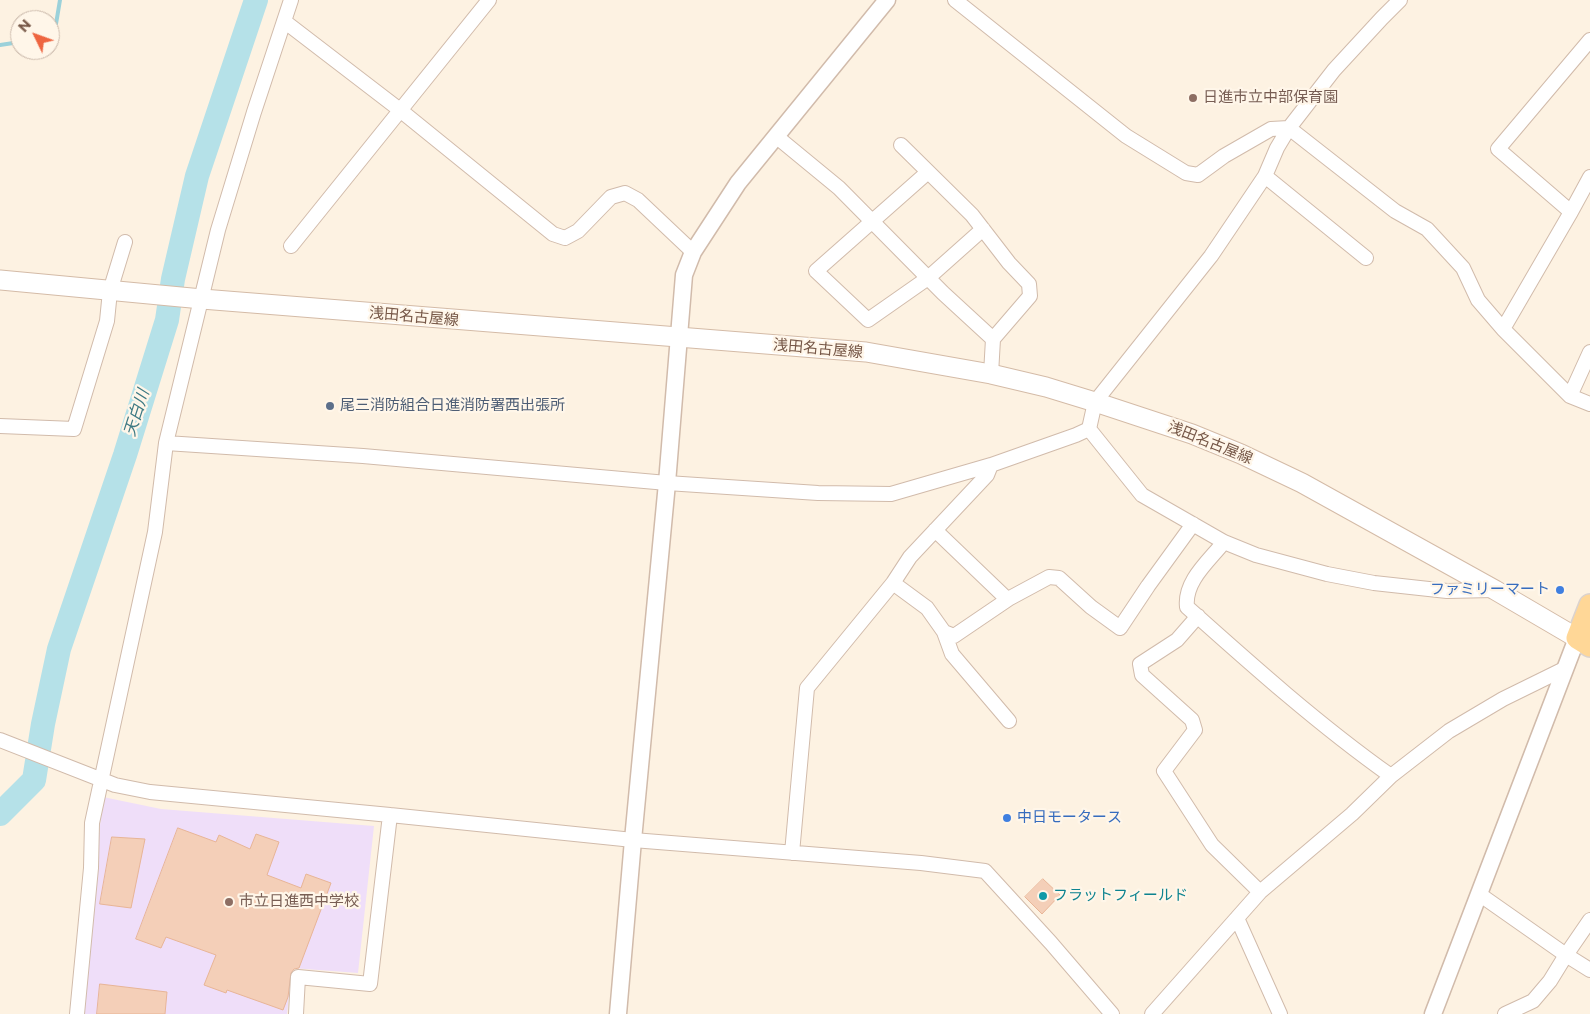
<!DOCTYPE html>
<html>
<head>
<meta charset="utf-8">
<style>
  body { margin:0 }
  #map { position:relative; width:1590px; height:1014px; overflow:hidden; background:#fdf2e2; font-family:Montserrat,sans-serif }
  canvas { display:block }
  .north { position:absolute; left:10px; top:10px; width:50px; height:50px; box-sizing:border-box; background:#fff6e9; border:1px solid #c8b6a8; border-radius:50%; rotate:312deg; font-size:14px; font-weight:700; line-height:20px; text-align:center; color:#765747 }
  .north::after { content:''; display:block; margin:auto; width:18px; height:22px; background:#ee6540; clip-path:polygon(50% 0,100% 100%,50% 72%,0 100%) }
</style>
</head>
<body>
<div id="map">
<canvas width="1590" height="1014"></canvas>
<div class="north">N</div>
</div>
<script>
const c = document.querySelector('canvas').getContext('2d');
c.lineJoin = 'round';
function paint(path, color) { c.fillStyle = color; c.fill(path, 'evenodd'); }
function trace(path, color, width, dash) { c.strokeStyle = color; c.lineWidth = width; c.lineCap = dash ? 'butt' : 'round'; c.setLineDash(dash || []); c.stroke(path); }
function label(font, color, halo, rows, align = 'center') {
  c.font = font + ' Montserrat,"Noto Sans JP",sans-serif'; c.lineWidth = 4.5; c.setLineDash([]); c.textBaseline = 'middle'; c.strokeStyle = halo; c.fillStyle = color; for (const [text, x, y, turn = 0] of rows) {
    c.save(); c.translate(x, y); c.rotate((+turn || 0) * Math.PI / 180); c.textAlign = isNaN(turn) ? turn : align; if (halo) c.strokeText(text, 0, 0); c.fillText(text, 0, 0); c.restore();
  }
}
const education = new Path2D(`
  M103 797 161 809 374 826 358 973 292 968 287 1014H80Z`);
const stream = new Path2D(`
  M50 30 56 24 60 0
  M0 45 20 42`);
const river = new Path2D(`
  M0 814 34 780 43 724 59 649 125 455 167 320 173 279 197 176 256 0`);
const building = new Path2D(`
  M178 828 216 842 219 835 250 849 256 834 279 842 267 875 301 888 306 874 331 883 299 968 294 969 291 973 288 997 283 1010 227 990 226 993 204 985 216 955 166 937 161 948 136 939Z
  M112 837 145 839 131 908 100 904Z
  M1043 879 1060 895 1042 914 1025 897Z
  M100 984 167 992 165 1014H97Z`);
const minor = new Path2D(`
  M955 0 1126 136 1186 173 1198 175 1224 156 1271 129 1289 128 1395 211 1427 229 1463 268 1478 300 1503 329 1570 396 1590 404
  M284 21 400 110 553 234 565 238 578 231 611 197 625 193 638 200 693 252
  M777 137 839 188 943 293 993 339
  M901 145 972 215 1009 263 1029 284 1030 296 993 339 991 374
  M928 172 816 271 868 320 928 278 983 229
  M1265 176 1366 258
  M1571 212 1590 177
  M291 246 489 0
  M1503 329 1571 212 1498 149 1590 40
  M1570 396 1590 352
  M0 426 74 429 107 321 110 291 125 242
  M1089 429 1095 402 1211 256 1265 176 1277 148 1289 128 1334 70 1382 18 1400 0
  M166 443 363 456 667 483 818 493 891 494 991 465 1076 435 1089 429 1142 495 1224 542 1256 555 1327 574 1374 583 1447 591 1494 590
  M935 530 1007 599
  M1224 542C1209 561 1184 581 1187 607 1253 666 1319 725 1391 776
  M893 583 927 608 944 632 954 636 1010 598 1049 577 1059 578 1091 607 1120 628 1148 586 1193 524
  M1198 616 1177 640 1140 664 1142 675 1192 720 1195 730 1164 771 1212 845 1260 892
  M944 632 952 654 1009 721
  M0 740 115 785 150 792 390 815 633 840 921 863 985 871 1051 943 1112 1014
  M792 853 807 688 893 583 910 557 987 475 991 465
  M1479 894 1566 955 1590 920
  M1237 918 1280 1014
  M77 1014 91 868 92 823 155 532 166 443 218 230 254 112 291 0
  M296 1014 298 977 370 984 390 815
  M1152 1014 1260 892 1352 814 1391 776 1449 731 1503 699 1564 669
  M1505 1014 1533 1001 1550 981 1566 955 1590 970`);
const tertiary = new Path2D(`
  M618 1014 633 840 667 483 684 275 693 252 738 183 887 0
  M1433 1014 1577 638`);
const secondary = new Path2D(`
  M0 280 202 299 866 352 991 374 1046 387 1095 402 1192 434 1241 454 1302 483 1495 590 1577 638`);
const primary = new Path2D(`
  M1590 605 1577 638 1590 646`);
const markers = [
  [1193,98,5,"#8d6e63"],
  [330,406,5,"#5c6f8a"],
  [1560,590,5,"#3f7fe0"],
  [1007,818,5,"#3f7fe0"],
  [1043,896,5,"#0f9aa8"],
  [229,902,5,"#8d6e63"]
];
const educationNames = [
  ["日進市立中部保育園",1203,98],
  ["市立日進西中学校",239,902]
];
const streetNames = [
  ["浅田名古屋線",414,317,5],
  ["浅田名古屋線",818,349,5],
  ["浅田名古屋線",1210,443,22]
];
const serviceNames = [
  ["尾三消防組合日進消防署西出張所",340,406]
];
const shopNames = [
  ["ファミリーマート",1550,590],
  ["中日モータース",1017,818,"left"]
];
const cultureNames = [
  ["フラットフィールド",1053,896]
];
const waterNames = [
  ["天白川",137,413,-72]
];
paint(education, '#efdef9');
trace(stream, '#9bd1da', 4);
trace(river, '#b5e1e8', 24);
paint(building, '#f4cfb8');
trace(building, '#e8b597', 1);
trace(minor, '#d1bbab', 16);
trace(tertiary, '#d1bbab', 19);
trace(secondary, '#d4bba7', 21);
trace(primary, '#dbd3cf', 24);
trace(minor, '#fff', 14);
trace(tertiary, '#fff', 16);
trace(secondary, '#fff', 19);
trace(primary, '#ffd797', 21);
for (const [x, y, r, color] of markers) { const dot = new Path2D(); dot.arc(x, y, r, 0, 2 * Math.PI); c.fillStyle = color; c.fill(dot); trace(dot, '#fff6e9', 2); }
label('15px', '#785e54', '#fff6e9', educationNames, 'left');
label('15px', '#765747', '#fff6e9', streetNames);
label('15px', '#4e5e75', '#fff6e9', serviceNames, 'left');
label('15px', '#366cbe', '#fff6e9', shopNames, 'right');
label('15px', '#0d838f', '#fff6e9', cultureNames, 'left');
label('italic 16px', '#3d7983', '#fff6e9', waterNames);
</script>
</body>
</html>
